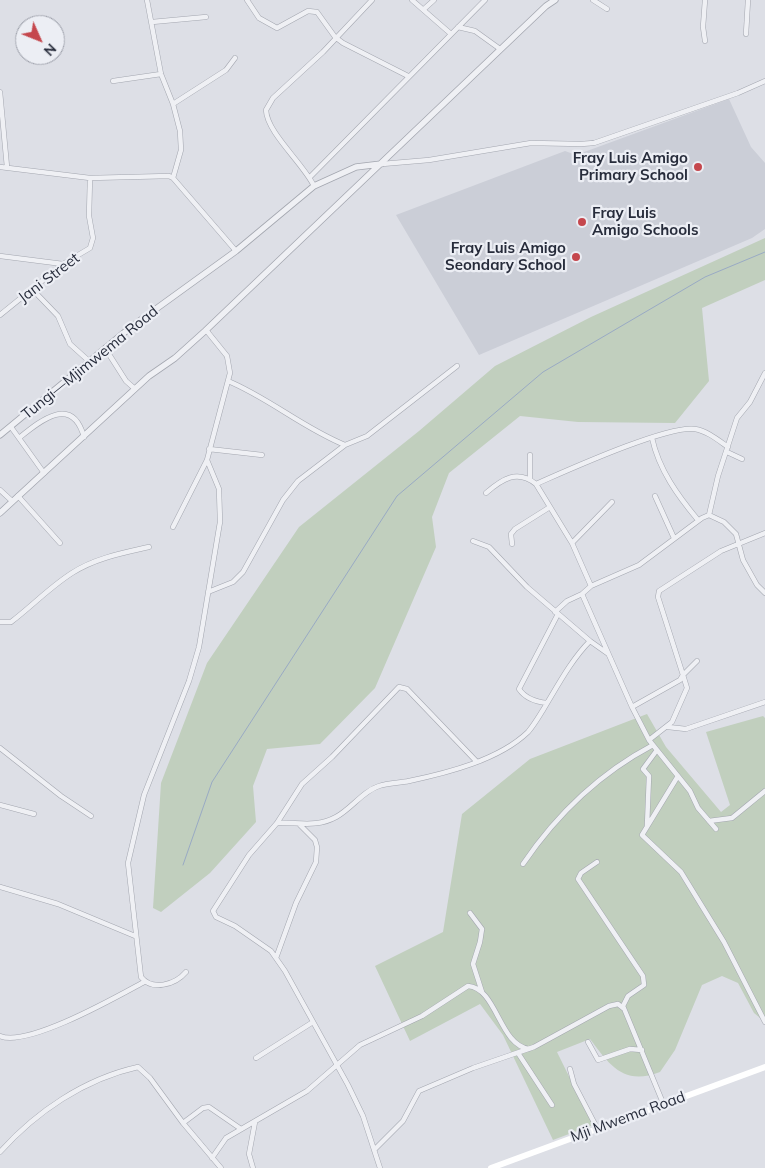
<!DOCTYPE html>
<html>
<head>
<meta charset="utf-8">
<style>
  body { margin:0 }
  #map { position:relative; width:765px; height:1168px; overflow:hidden; background:#dddfe6; font-family:Mulish,sans-serif }
  canvas { display:block }
  .north { position:absolute; left:15px; top:15px; width:50px; height:50px; box-sizing:border-box; background:#eceef4; border:1px solid #9da0aa; border-radius:50%; rotate:134deg; font-size:14px; font-weight:700; line-height:20px; text-align:center; color:#272c3b }
  .north::after { content:''; display:block; margin:auto; width:18px; height:22px; background:#c5474d; clip-path:polygon(50% 0,100% 100%,50% 72%,0 100%) }
</style>
</head>
<body>
<div id="map">
<canvas width="765" height="1168"></canvas>
<div class="north">N</div>
</div>
<script>
const c = document.querySelector('canvas').getContext('2d');
c.lineJoin = 'round';
function paint(path, color) { c.fillStyle = color; c.fill(path, 'evenodd'); }
function trace(path, color, width, dash) { c.strokeStyle = color; c.lineWidth = width; c.lineCap = dash ? 'butt' : 'round'; c.setLineDash(dash || []); c.stroke(path); }
function label(font, color, halo, rows, align = 'center') {
  c.font = font + ' Mulish,sans-serif'; c.lineWidth = 4.5; c.setLineDash([]); c.textBaseline = 'middle'; c.strokeStyle = halo; c.fillStyle = color; for (const [text, x, y, turn = 0] of rows) {
    c.save(); c.translate(x, y); c.rotate((+turn || 0) * Math.PI / 180); c.textAlign = isNaN(turn) ? turn : align; if (halo) c.strokeText(text, 0, 0); c.fillText(text, 0, 0); c.restore();
  }
}
const built = new Path2D(`
  M729 99 751 147 765 163V229L752 238 479 355 396 215 565 151 576 155Z`);
const green = new Path2D(`
  M765 238V280L702 308 709 381 675 423 578 422 520 416 449 473 432 517 436 547 375 688 320 744 267 749 253 786 256 822 210 873 161 912 153 908 161 783 207 663 299 527 419 431 495 366 591 317Z
  M647 714 666 747 721 812 730 805 706 732 763 716 765 718V1022L754 1013 738 983 722 976 702 985 675 1050 660 1072C623 1086 610 1065 590 1039L557 1052 593 1125 553 1140 503 1035 480 1004 410 1041 375 966 443 932 462 814 530 759Z`);
const stream = new Path2D(`
  M183 865 212 782 397 496 543 372 705 277 765 252`);
const minor = new Path2D(`
  M147 0 161 74 173 104 180 131 181 150 173 178 236 251
  M247 0 259 18 277 28 308 11 317 12 335 37 343 43 408 76
  M412 0 451 34
  M593 0 607 9
  M705 0 703 27 705 41
  M424 9 434 0
  M152 22 206 17
  M458 27 475 31 500 49
  M746 34 748 0
  M113 81 161 74
  M0 92 7 167
  M173 104 226 70 235 58
  M382 164 429 160 531 143 581 144 594 143 738 93 765 81
  M0 167 90 178 169 176 173 178
  M310 177 485 0
  M314 186C303 163 267 133 266 110L273 98 323 52 372 0
  M0 256 63 264
  M33 290 58 316 70 344 90 362
  M0 315 63 264 90 248 93 238 89 216 90 178
  M105 348 126 381 135 389
  M228 381C269 398 303 428 345 445
  M11 427 44 473
  M19 438C40 421 72 394 84 437
  M652 438C659 470 678 496 698 520
  M209 449 262 455
  M727 452 742 459
  M530 455V479
  M536 484C566 471 667 425 695 429 707 431 718 440 728 447
  M0 490 12 501
  M486 493C502 479 517 469 536 484L572 543
  M18 496 60 543
  M655 496 674 538
  M709 515 718 476 737 418 750 402 765 373
  M173 527 207 460 230 373 227 356 206 330
  M473 541 489 547 527 587 590 641
  M512 544 511 534 515 529 550 507
  M591 586 572 543 612 502
  M208 592 233 582 243 572 283 500 298 481 345 445 367 436 457 366
  M555 612 567 601 582 594
  M0 622H11C32 606 50 587 72 573 95 558 123 553 149 547
  M547 703C537 702 525 698 519 689L558 614
  M632 707 680 680 683 675 658 597 659 591 721 551 765 533
  M668 727 686 729 765 702
  M649 740 672 722 687 688 683 675 697 661
  M0 748 61 796 91 816
  M657 750 690 791 698 808 716 829
  M678 776 642 835 681 872 724 942 765 1022
  M0 805 34 814
  M709 821 732 818 765 791
  M277 823C298 822 316 828 336 817 351 809 363 791 379 786 388 783 399 783 409 781 447 773 499 760 528 732 534 725 538 718 543 710 557 687 571 660 590 641L607 653
  M647 826 649 776 643 769 657 750 649 740 632 707 582 594 591 586 639 565 702 518 709 515 724 522 736 534 743 560 757 585 765 593
  M597 862 581 873 578 879 643 976 644 985 628 996 623 1006 663 1103
  M523 864C557 814 600 773 653 745
  M0 887 58 904 135 936
  M470 913 482 929 480 942 473 964 482 992
  M276 958 296 903 316 862 317 847 315 840 300 825
  M186 972C175 985 152 991 141 977L128 863 144 795 189 681 199 647 220 522 219 489 207 460
  M0 1036C27 1048 118 996 144 982
  M588 1042 598 1060 630 1049 642 1050
  M518 1053 552 1105
  M256 1058 313 1022
  M570 1069 574 1084 597 1128
  M183 1123 203 1108 209 1107 241 1129
  M374 1150 403 1121 419 1091 473 1068 534 1047 609 1006 618 1004 623 1008
  M0 1152C36 1112 84 1079 138 1067L150 1078 183 1123 221 1168
  M212 1158 226 1138 307 1091 360 1045 422 1016 468 986C497 988 499 1045 529 1049
  M253 1168 249 1154 255 1122
  M380 1168 363 1116 348 1085 285 971 271 951 235 926 216 917 213 911 249 855 277 823 302 784 332 757 399 687 407 689 477 762`);
const tertiary = new Path2D(`
  M0 435 131 327 236 251 314 186 356 167 381 164
  M0 513 149 376 175 358 205 331 546 6 555 0`);
const secondary = new Path2D(`
  M491 1168 765 1067`);
const markers = [
  [698,167,5,"#c5474d"],
  [582,222,5,"#c5474d"],
  [576,257,5,"#c5474d"]
];
const poiNames = [
  ["Fray Luis Amigo",688,158],
  ["Primary School",688,175],
  ["Fray Luis",592,213,"left"],
  ["Amigo Schools",592,230,"left"],
  ["Fray Luis Amigo",566,248],
  ["Seondary School",566,265]
];
const streetNames = [
  ["Jani Street",49,278,-37],
  ["Tungi—Mjimwema Road",90,363,-39],
  ["Mji Mwema Road",628,1117,-20]
];
paint(built, '#cbced7');
paint(green, '#c1cfbe');
trace(stream, '#99aac4', 1);
trace(minor, '#a3a6af', 5.5);
trace(tertiary, '#a3a6af', 7);
trace(minor, '#eff0f4', 4.5);
trace(tertiary, '#eff0f4', 5.5);
trace(secondary, '#fff', 6);
for (const [x, y, r, color] of markers) { const dot = new Path2D(); dot.arc(x, y, r, 0, 2 * Math.PI); c.fillStyle = color; c.fill(dot); trace(dot, '#eceef4', 2); }
label('bold 15px', '#272c3b', '#eceef4', poiNames, 'right');
label('15px', '#272c3b', '#eceef4', streetNames);
</script>
</body>
</html>
